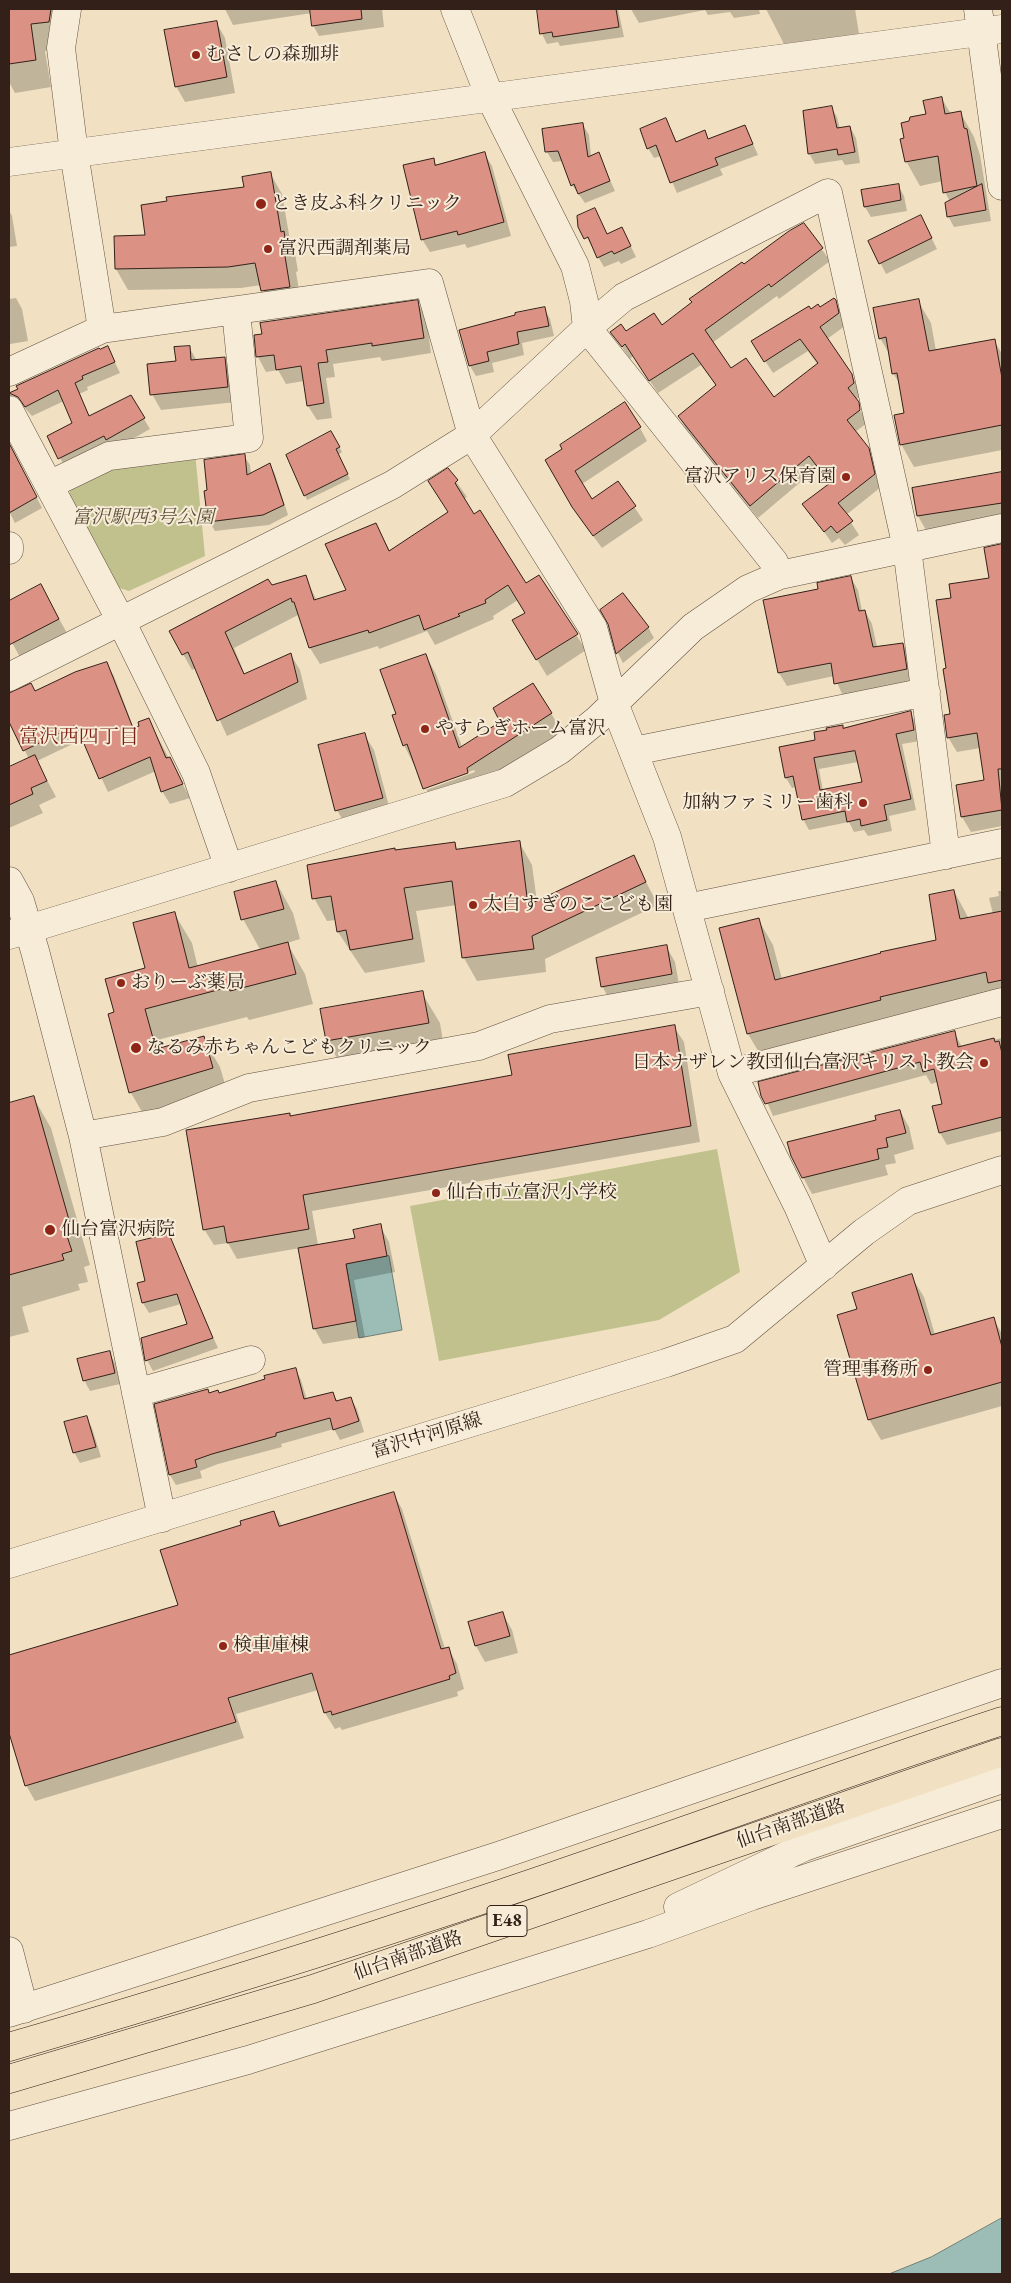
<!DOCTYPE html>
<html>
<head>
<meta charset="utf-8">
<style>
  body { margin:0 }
  #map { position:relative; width:1011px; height:2283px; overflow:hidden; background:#f1e1c2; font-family:"EB Garamond",serif }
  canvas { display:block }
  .frame { position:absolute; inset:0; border:10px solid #332018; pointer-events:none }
</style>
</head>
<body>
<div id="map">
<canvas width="1011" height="2283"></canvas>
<div class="frame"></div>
</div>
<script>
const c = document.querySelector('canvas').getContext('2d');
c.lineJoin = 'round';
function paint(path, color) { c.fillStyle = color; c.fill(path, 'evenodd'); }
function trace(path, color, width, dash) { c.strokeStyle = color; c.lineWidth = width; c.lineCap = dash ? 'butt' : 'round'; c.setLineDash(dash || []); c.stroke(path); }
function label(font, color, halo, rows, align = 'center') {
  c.font = font + ' "EB Garamond","Noto Serif JP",serif'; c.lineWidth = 4; c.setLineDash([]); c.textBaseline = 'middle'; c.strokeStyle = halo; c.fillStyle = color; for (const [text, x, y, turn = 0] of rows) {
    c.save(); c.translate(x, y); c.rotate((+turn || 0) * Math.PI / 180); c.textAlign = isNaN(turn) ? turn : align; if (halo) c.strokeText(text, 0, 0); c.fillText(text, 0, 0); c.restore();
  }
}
const green = new Path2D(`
  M195 452 205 556 129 591 116 587 67 499 73 484 116 463Z
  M717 1149 740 1272 659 1320 439 1361 410 1206Z`);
const water = new Path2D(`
  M389 1256 402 1330 359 1338 346 1264Z
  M1002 2218V2274H889L931 2257Z`);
const shadow = new Path2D(`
  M9 9H57L63 49 45 51 51 87 15 93 9 82Z
  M225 9H382L384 27 319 36 313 25 312 13 233 25Z
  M538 9H618L624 37 560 46 558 42 547 44 542 34Z
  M631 9H759L760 14 734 18 730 12 708 15 705 10 639 23Z
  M766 9H855L859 34 784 44Z
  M216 22 225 38 235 93 185 102 176 86Z
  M942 99 951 114 960 112 974 137 980 155 991 221 954 227 948 216 950 202 945 192 943 181 920 186 906 161 905 139Z
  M831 107 837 117 840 129 850 127 856 138 860 163 845 165 842 160 815 164 809 153Z
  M666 120 677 142 704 132 709 140 745 126 758 155 720 169 723 175 677 193 661 156 654 158 648 148Z
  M583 125 589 135 591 156 598 154 615 191 585 203 572 185 563 161 553 162 547 152Z
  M484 153 492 166 511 236 467 248 465 244 430 252 422 239 433 159 437 166Z
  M270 173 282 194 291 246 295 254 298 271 296 272 302 308 274 312 261 285 241 288 128 290 116 269 115 237 147 236 245 189Z
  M898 185 904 196 907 211 871 217 865 207 862 191Z
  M9 210 12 216 17 246 9 247Z
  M804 224 830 261 779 299 777 296 712 343 731 370 774 399 818 365 808 351 773 373 760 353 810 310 820 309 834 300 841 312 845 326 827 339 859 388 861 396 855 400 867 423 855 432 875 462 881 487 846 515 859 535 845 545 839 538 832 543 804 504 830 485 817 468 758 518 686 429 679 417 717 387 701 365 658 393 633 356 630 359 612 332 626 333 661 327Z
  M580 226 607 235 622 228 636 257 621 264 619 261 604 267Z
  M926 227 937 249 886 274 870 242Z
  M16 298 22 309 28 341 10 344 9 299Z
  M918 301 931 323 936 351 994 340 1002 354V450L914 467 901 444 906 414 901 386 893 373 891 357 880 338Z
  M417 302 426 316 431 353 382 361 380 357 333 364 335 377 326 378 332 418 317 420 308 406 304 381 286 384 278 370 266 372 258 357 255 336Z
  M544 308 550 319 554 336 522 343 524 355 492 363 494 372 476 376 470 366 460 331Z
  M189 347 197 361 224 358 233 374 236 402 161 410 152 394Z
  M108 348 120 373 87 387 88 390 79 394 90 417 130 396 150 429 113 450 66 469 48 436 74 424 64 401 32 416 24 407 9 404V394Z
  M640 428 647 441 582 484 592 501 618 483 643 520 602 548 582 521 546 460Z
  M331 432 342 452 338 455 350 479 307 500 305 495Z
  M9 444 42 508 15 523 9 511Z
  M244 456 250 465 251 474 270 464 275 474 288 515 269 525 215 531 209 521V491Z
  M448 470 467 497 463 499 474 516 525 585 538 577 586 650 547 676 514 621 527 614 518 600 493 616 494 619 435 645 427 631 379 649 378 646 320 664 310 648 300 614 234 648 245 675 291 655 300 670 307 699 227 736 196 668 192 670 183 654 271 587 305 576 317 601 347 591 376 524 390 551 449 513Z
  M1002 473V535L935 546 918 516 913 489Z
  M1002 545V826L971 832 962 817 957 786 985 782 980 748 957 752 948 737 951 715 948 669 953 599 990 579 986 549Z
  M851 578 858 590 862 611H865L872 624 877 647 903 644 910 657 913 682 843 696 834 676 787 686 779 673 764 601 820 590Z
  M41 586 68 635 21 659 9 637V602Z
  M609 623 648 627 654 638 623 663 618 653Z
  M426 656 436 674 462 747 551 713 562 732 514 761 515 762 435 807 404 745 397 714ZM474 770 475 772 426 790V787Z
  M106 663 114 676 134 729 148 719 190 798 170 804 162 791 156 771 108 792 83 739 37 761 56 797 39 805 43 813 9 828V768L29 759 9 719V694L31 685 35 693Z
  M910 712 916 723 920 741 902 744 916 810 889 816 892 831 868 836 864 830 854 832 849 822 809 830 803 819 797 787 792 788 786 778 817 741 842 726 844 730ZM858 762 863 783 823 791 819 769Z
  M364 734 374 750 391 814 346 826 337 810Z
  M519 842 532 865 537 902 633 857 658 905 545 959 546 972 477 981 464 958 457 905 416 911 425 962 365 973 338 932 336 920 327 921 314 898 395 851 455 844 458 850Z
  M276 882 293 913 300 939 287 943 305 974 313 1004 249 1020 247 1017 161 1039 163 1048 203 1038 220 1067 229 1098 148 1122 131 1093 109 1014 116 1013 146 969 174 913 192 943 198 968 261 951 243 919Z
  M954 891 969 919 993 914 989 898 999 896 998 891H1002V1005L763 1059 748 1034 721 929 758 919 773 945 782 979 937 941Z
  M666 946 675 962 680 990 611 1002 602 986Z
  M422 993 440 1023 445 1053 345 1071 327 1041Z
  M674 1027 684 1042 700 1142 312 1211 318 1245 356 1239 380 1226 389 1242 395 1272 354 1280 365 1337 323 1344 314 1328 300 1248 237 1259 228 1243 214 1245 204 1229 289 1114 291 1117 513 1076Z
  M954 1032 962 1047 1002 1038V1131L947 1145 940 1133 943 1104 938 1082 931 1084 926 1075 773 1116 759 1083Z
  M33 1097 51 1128 90 1265 84 1267 88 1282 78 1284 80 1290 22 1307 29 1332 9 1337V1104Z
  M900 1111 909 1127 914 1149 894 1155 896 1163 885 1165 888 1175 812 1194 803 1177 878 1121Z
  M168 1236 218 1348 153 1371 147 1360 142 1339 188 1325 181 1304 149 1313 143 1303 138 1284 146 1281Z
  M911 1276 924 1297 935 1335 993 1318 1002 1334V1406L881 1440 869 1419 859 1310Z
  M109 1352 115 1363 120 1384 90 1391 84 1380Z
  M295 1369 301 1380 307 1400 333 1394 338 1402 351 1399 357 1409 364 1432 340 1440 334 1429 281 1444 282 1447 218 1464 200 1471 202 1478 176 1485 170 1475 156 1405 219 1395Z
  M86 1417 92 1428 101 1457 80 1463 74 1452Z
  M393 1493 402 1509 445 1649 448 1648 457 1664 464 1689 457 1692 458 1696 342 1730 340 1727 335 1729 325 1713 318 1690 236 1714 244 1738 35 1801 26 1785 9 1729V1657L180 1606 243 1525 274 1512 282 1526Z
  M503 1614 512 1630 518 1653 485 1662 476 1646 469 1623Z`);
const building = new Path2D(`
  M9 9H51L49 22 31 24 36 60 9 64Z
  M310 9H361L362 19 312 26Z
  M537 9H616L619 27 553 37 552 32 540 34Z
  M217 21 227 77 175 87 164 30Z
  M942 97 945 114 961 111 964 128 967 129 977 186 943 193 938 156 905 162 900 139 904 138 901 123 909 121 910 117 926 114 923 101Z
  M832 106 837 128 850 126 855 152 838 155 837 149 808 154 803 111Z
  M666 118 676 142 705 130 708 139 745 125 753 144 715 158 718 165 670 183 656 145 647 149 640 129Z
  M583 123 588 157 599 152 610 181 578 194 574 184 571 186 558 151 545 152 542 129Z
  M485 152 504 222 458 235 457 231 421 240 403 165 434 158 435 165Z
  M271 172 281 232 284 231 287 250H284L290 287 261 291 255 263 228 267 115 269 114 236 145 235 141 205 167 201 166 197 244 187 242 177Z
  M899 184 901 200 864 207 861 190Z
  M982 184 986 210 947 217 945 203Z
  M595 208 607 234 622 227 631 246 614 254 612 251 597 258 588 237 584 239 578 227 577 216Z
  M921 215 932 238 879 264 868 241Z
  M804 223 823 248 771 287 769 284 705 330 731 368 746 358 774 397 818 363 800 339 764 362 751 341 809 306 811 309 818 304 820 307 834 298 836 300 839 313 820 327 852 374 854 383 848 388 859 402 860 410 847 420 869 448 875 474 838 503 853 521 837 533 831 526 824 532 802 504 830 483 809 456 750 506 678 416 716 385 693 353 649 381 625 344 622 347 610 332 621 324 626 331 654 313 662 325 692 302 689 299 742 262 744 264 789 231Z
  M919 299 929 351 995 339 1002 378V425L900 445 894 415 904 413 897 373 892 374 886 337 879 339 873 308Z
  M418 300 424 338 372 346V343L326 350 328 362 318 363 324 403 307 406 301 366 276 370 274 355 256 357 254 335 262 334 260 323Z
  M545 307 549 326 517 332 519 344 487 352 489 361 469 366 459 330 515 315V313Z
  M108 346 115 362 82 376 83 379 75 383 89 416 131 395 145 418 106 440 104 436 58 459 47 436 72 423 58 390 25 407 18 397 9 393 18 389 16 386 99 348 100 349Z
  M190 346 191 360 225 357 228 387 150 395 147 364 176 361 174 347Z
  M625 402 641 427 575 471 592 499 618 481 636 506 593 536 572 507 545 460 562 449 560 445Z
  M331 431 340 447 336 449 348 474 304 496 286 455Z
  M9 443 37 497 9 513Z
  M245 454 247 475 270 463 284 505 263 515 208 522 204 491 207 490 204 460Z
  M448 468 458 480 455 483 474 514 480 510 526 583 539 575 578 634 536 660 512 620 525 613 508 585 485 600 486 603 458 614 460 616 424 630 419 615 369 633 368 630 309 648 294 602H292L291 598 225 632 244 674 291 653 298 682 217 721 188 652 182 655 169 631 268 579 272 585 306 575 314 600 346 590 325 544 376 523 389 551 448 512 428 481Z
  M1002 472V503L917 516 912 488Z
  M1002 544V769H998L1002 810 961 817 956 785 984 780 977 733 947 738 944 715 950 714 943 669 946 668 936 600 951 598 949 584 989 578 984 548Z
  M851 576 859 611 865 610 873 647 903 643 907 669 834 684 831 663 778 673 763 600 818 589 817 583Z
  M41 584 59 619 9 645V601Z
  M623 593 649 627 616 654 608 624 600 610Z
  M426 654 459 748 500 722 493 708 533 683 552 713 467 768 468 773 423 789 407 744 403 746 392 715 396 714 380 670Z
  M107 662 133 728 139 726 138 722 149 718 166 758 170 757 183 784 161 792 150 757 99 779 76 725 23 751 9 722V693L31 683 35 691 75 672Z
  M911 711 914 730 896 734 911 799 884 805 887 820 861 826 860 819 847 822 845 811 802 820 793 776 785 778 779 747 815 740 814 732 827 730 826 728 843 725V728ZM855 751 862 782 820 790 814 758Z
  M365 733 383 798 335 811 318 745Z
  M35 755 47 781 31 788 33 794 9 805V767Z
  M520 841 528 905 634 855 646 882 532 936 534 949 462 958 452 881 404 888 413 939 350 950 346 930 337 932 331 896 312 899 307 865 395 848V850L455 842 456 849Z
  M276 881 284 909 241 920 234 892Z
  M954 890 960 919 1002 911V980L988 983 986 972 880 997 881 1000 747 1034 719 928 759 918 775 980 881 953 880 952 936 940 929 895Z
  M175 912 189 968 288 942 296 974 230 991 229 987 145 1009 156 1049 204 1036 213 1068 129 1093 108 1014 114 1012 105 979 145 968 133 923Z
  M667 945 672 974 601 987 596 958Z
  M423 991 429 1023 326 1041 320 1009Z
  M675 1025 691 1126 303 1195 309 1229 227 1243 224 1226 203 1230 186 1130 290 1113V1116L512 1075 508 1055Z
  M955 1031 958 1047 994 1038 995 1042 999 1041 1002 1053V1117L939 1133 932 1106 942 1104 934 1069 923 1072 920 1062 765 1104 761 1096 758 1082Z
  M34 1096 73 1234 67 1236 72 1251 62 1254 64 1260 9 1275V1103Z
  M900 1110 906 1133 886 1138 888 1147 877 1149 879 1159 802 1178 791 1156 787 1142 876 1120 875 1116Z
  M381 1224 387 1256 346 1264 356 1321 313 1329 298 1248 355 1238 353 1230Z
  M169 1234 213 1338 145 1361 141 1338 187 1324 177 1294 142 1303 137 1283 145 1281 136 1242Z
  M912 1274 931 1335 994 1317 1002 1347V1382L868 1420 837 1315 857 1309 852 1293Z
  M110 1351 115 1373 83 1381 77 1359Z
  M296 1368 304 1399 333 1392 336 1401 351 1397 359 1421 333 1430 330 1418 276 1433V1436L212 1454 195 1460 197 1467 169 1475 154 1404 208 1389 209 1393 218 1390 219 1393 265 1379 264 1376Z
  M87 1416 96 1447 73 1453 64 1422Z
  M394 1492 441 1649 449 1647 456 1673 449 1676 450 1679 332 1715 331 1711 324 1713 312 1673 228 1698 236 1722 25 1786 9 1733V1655L178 1605 160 1550 241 1525 240 1521 274 1511 279 1526Z
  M503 1612 510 1636 475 1646 468 1622Z`);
const minor = new Path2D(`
  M455 9 490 97 575 266 584 301 587 328 774 562 780 575
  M978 9 1002 186
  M9 162 1002 29
  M102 329 429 283 472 435 593 628 614 703 667 837 732 1073 798 1206 824 1266
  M9 372 102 329 74 153 61 48 67 9
  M9 410 121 621 196 773 229 868
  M49 485 109 456 249 438 236 312
  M9 546V550
  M9 677 392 485 472 435 587 328 624 297 828 193 907 548 946 855
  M634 751 926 692
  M9 881 20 901 35 951 83 1136 162 1518
  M687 908 1002 843
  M9 935 505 783 560 750 598 719 693 627 748 589 780 575 1002 528
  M732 1073 1002 1002
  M83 1136 163 1122 249 1088 479 1046 550 1019 710 991
  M136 1393 251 1360
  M9 1564 666 1363 735 1339 864 1232 908 1201 1002 1170
  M923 1806 1002 1779
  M678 1907 804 1847 923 1806 920 1798
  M9 1951 24 2009
  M9 2013 498 1856 1002 1683
  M9 2126 248 2060 648 1934 752 1896 1002 1814`);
const highway = new Path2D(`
  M9 2047C174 1999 337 1948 500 1894 668 1838 834 1776 1002 1721
  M9 2079 313 1989 1002 1752`);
const markers = [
  [196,55,5,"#8f2418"],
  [261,204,6,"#8f2418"],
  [268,249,5,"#8f2418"],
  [846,477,5,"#8f2418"],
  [425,729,5,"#8f2418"],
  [863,803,5,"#8f2418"],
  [473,905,5,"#8f2418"],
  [121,983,5,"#8f2418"],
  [136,1048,6,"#8f2418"],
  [984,1063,5,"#8f2418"],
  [436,1193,5,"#8f2418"],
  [50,1230,6,"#8f2418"],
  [928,1370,5,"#8f2418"],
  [223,1646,5,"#8f2418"]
];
const shields = [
  [507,1921,40]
];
const shieldNames = [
  ["E48",507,1921]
];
const poiNames = [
  ["むさしの森珈琲",206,55],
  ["とき皮ふ科クリニック",272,204],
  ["富沢西調剤薬局",278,249],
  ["富沢アリス保育園",836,477,"right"],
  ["やすらぎホーム富沢",435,729],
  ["加納ファミリー歯科",853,803,"right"],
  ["太白すぎのここども園",483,905],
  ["おりーぶ薬局",131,983],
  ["なるみ赤ちゃんこどもクリニック",147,1048],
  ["日本ナザレン教団仙台富沢キリスト教会",974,1063,"right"],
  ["仙台市立富沢小学校",446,1193],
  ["仙台富沢病院",61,1230],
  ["管理事務所",918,1370,"right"],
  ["検車庫棟",233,1646]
];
const parkNames = [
  ["富沢駅西3号公園",143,518]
];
const streetNames = [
  ["富沢中河原線",427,1436,-17],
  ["仙台南部道路",791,1824,-19],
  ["仙台南部道路",408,1956,-19]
];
const neighbourhoodNames = [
  ["富沢西四丁目",79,738]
];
paint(green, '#c1c18e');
paint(water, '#9bbdb5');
trace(water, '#717e76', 1);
paint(shadow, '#0003');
paint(building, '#db9184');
trace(building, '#332018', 1);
trace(minor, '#625042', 29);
trace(highway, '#332018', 29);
trace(minor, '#f6ecd7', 28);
trace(highway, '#f1e1c2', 28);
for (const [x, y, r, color] of markers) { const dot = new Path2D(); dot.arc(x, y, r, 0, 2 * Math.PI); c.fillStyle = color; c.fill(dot); trace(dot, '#f6ecd7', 2); }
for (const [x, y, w] of shields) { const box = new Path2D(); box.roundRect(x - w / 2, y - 15.5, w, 31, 4); c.fillStyle = '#f6ecd7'; c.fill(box); trace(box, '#332018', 1); }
label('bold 18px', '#332018', null, shieldNames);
label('19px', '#332018', '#f6ecd7', poiNames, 'left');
label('italic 19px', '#5e503b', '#f6ecd7', parkNames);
label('19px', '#332018', '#f6ecd7', streetNames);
label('20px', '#7a1f14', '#f6ecd7', neighbourhoodNames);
</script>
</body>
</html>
